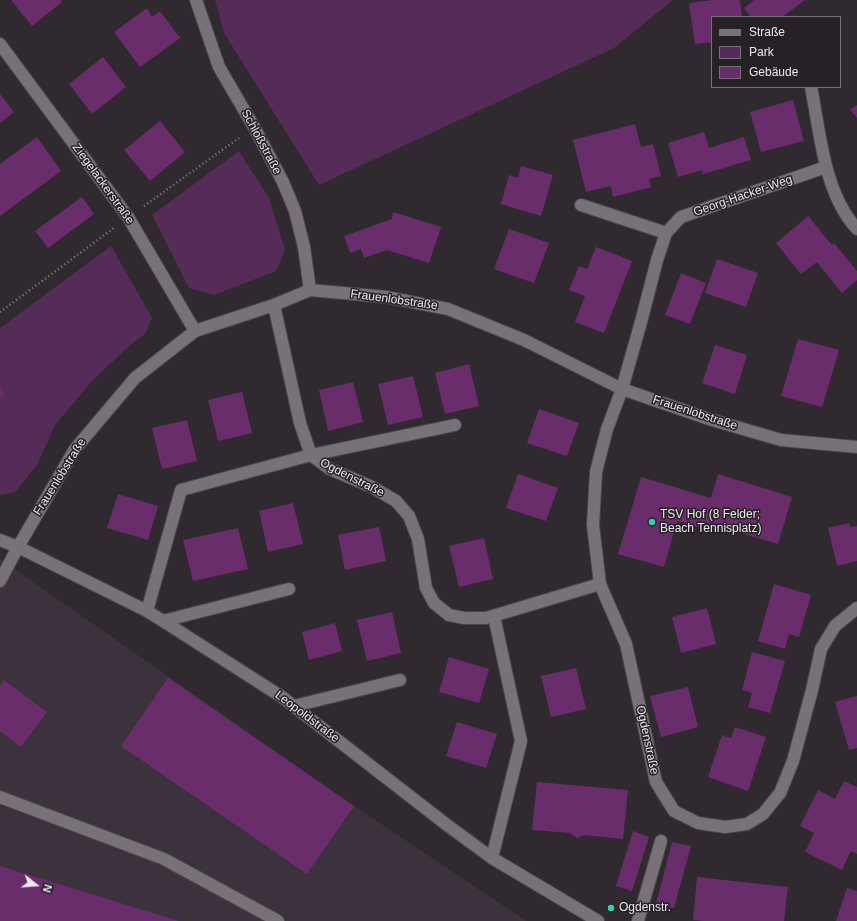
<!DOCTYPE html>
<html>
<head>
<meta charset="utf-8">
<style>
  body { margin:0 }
  #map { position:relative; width:857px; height:921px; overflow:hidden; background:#302a30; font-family:Arial,sans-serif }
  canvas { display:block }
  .legend { position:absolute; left:711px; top:16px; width:130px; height:72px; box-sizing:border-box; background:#262126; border:1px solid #757175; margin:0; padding:5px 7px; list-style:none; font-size:12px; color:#ece8ec }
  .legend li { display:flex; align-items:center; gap:8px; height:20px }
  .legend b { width:20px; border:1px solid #757175 }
  .north { position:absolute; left:16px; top:865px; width:40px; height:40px; -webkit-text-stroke:3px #262126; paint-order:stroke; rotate:107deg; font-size:11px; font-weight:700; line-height:16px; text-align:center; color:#ece8ec }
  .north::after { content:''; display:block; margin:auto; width:14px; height:18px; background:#ece8ec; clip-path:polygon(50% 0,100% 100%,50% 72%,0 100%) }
</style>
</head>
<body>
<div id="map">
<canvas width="857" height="921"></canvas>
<ul class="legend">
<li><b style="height:5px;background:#787178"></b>Straße</li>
<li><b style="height:11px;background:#552c57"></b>Park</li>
<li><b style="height:11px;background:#682d6a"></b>Gebäude</li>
</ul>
<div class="north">N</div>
</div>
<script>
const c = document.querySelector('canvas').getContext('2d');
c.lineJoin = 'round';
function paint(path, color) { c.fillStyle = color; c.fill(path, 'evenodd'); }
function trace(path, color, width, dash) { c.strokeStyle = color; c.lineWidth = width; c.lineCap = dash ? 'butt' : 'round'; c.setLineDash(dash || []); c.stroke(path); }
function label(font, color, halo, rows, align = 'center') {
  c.font = font + ' Arial,sans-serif'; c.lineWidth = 3; c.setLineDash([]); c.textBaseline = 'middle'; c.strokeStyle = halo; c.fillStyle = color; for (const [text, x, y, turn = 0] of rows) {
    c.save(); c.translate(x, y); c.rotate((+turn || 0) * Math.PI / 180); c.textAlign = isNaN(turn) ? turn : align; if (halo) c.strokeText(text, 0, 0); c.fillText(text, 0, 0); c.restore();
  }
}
const built = new Path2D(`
  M0 559 354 806 526 921H0Z`);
const green = new Path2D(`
  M215 0H673L614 48 319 185 224 33Z
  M239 151 269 198 285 250 276 271 214 295 189 288 152 215Z
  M111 246 152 318 145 334 129 346 93 380 55 425 37 465 15 492 0 495V328Z`);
const building = new Path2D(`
  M11 0H61L62 2 32 26Z
  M713 0H740L742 17H712V42L695 44 689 3Z
  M754 0H805L782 17H751L744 8Z
  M147 8 152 17 160 11 180 38 140 67 114 32Z
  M103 57 126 87 92 114 69 84Z
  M0 94 14 112 0 123Z
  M793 100 804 141 761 152 750 112Z
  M857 105V118L850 110Z
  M160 121 185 152 150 181 124 150Z
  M635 124 641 147 653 144 661 176 649 179 651 187 613 197 611 186 586 192 573 140Z
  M704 132 709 148 744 137 751 160 703 174 702 170 678 177 668 143Z
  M37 137 61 171 0 216V164Z
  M521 166 553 175 541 216 501 204 509 175 518 178Z
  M82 197 94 214 48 248 35 231Z
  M393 212 441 227 429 263 387 250 364 258 361 249 350 253 344 236 392 219Z
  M808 216 832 245 834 243 857 271V280L842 293 817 262 801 274 776 243Z
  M509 229 549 243 534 283 494 269Z
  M596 247 632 261 604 333 575 322 585 296 569 290 579 266 587 269Z
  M717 259 758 273 746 307 705 293Z
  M681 273 706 283 690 324 665 315Z
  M798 339 839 350 822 407 781 396Z
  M715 345 747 355 735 394 702 383Z
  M469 364 479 406 445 414 435 373Z
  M413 376 423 417 388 425 378 384Z
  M353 382 363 422 328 431 319 390Z
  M0 387 5 394 0 398Z
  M242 392 252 433 218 441 208 400Z
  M539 409 579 423 567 456 527 443Z
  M187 420 197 461 162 469 152 428Z
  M518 474 558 488 546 521 506 508Z
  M718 474 792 497 778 544 704 522 702 528 677 521 664 567 618 554 641 477 711 498Z
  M118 494 158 506 148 540 107 528Z
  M293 503 303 544 268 552 259 511Z
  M849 523 850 527 857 526V561L837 566 828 528Z
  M379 527 386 561 345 570 338 535Z
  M238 528 248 569 193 581 183 540Z
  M484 538 493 579 459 587 449 546Z
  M774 584 811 595 799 637 789 634 785 649 758 641Z
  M707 608 716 644 681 653 672 617Z
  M392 612 401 653 367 661 357 620Z
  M335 623 342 651 309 660 302 632Z
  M752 652 785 661 770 713 748 707 752 693 742 690Z
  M449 657 489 669 479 703 439 692Z
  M576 668 586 709 551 717 541 676Z
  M168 678 354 806 307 874 121 746Z
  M4 680 47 712 21 747 0 731V686Z
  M688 687 698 727 661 737 650 696Z
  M857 696V748L849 750 835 702Z
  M457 722 497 734 486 768 446 756Z
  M735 727 766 737 748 791 708 777 722 735 731 738Z
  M844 781 857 787V854L851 851 842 870 805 852 814 833 800 826 818 790 835 799Z
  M537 782 628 790 623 839 584 835 577 838 570 833 532 830Z
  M633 831 649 837 632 891 616 886Z
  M672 842 691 846 674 908 656 904Z
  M0 866 179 921H0Z
  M697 877 788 887 784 921H704L693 920Z
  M847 888 857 891V921H836Z`);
const path = new Path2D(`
  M144 206 239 138
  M0 312 114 228`);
const service = new Path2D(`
  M147 611 181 490 311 455 455 425
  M163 621 289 589
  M294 706 400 680
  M0 797 164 859 278 921
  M492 858 521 741 494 616
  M638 921 661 841`);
const minor = new Path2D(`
  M196 0 219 67 254 127 283 182 295 211 304 247 310 290
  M0 44 128 217 195 331
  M811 87C820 132 824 194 857 229
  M826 167 681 217 666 233 657 260 641 322 622 389 607 429 596 472 593 525 600 584 626 644 656 782 674 811 698 823 725 827 747 824 763 814 780 793 793 761 812 690 821 649 835 626 857 608
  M581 205 666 233
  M274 305 300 423 311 455 330 469 372 487 396 501 409 516 418 539 426 588 434 603 449 615 464 618H486L600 584
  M0 540 18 547 147 611 163 621 282 697 447 825 492 858 598 921
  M0 581 18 547 75 449 135 378 195 331 274 305 310 290 386 297 448 309 524 340 622 389 709 419 781 440 857 447`);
const markers = [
  [652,522,4,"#29d5ad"],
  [611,908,4,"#29d5ad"]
];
const streetNames = [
  ["Schloßstraße",261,142,62],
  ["Ziegelackerstraße",103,184,54],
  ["Georg-Hacker-Weg",743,196,-19],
  ["Frauenlobstraße",394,300,8],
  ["Frauenlobstraße",695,413,18],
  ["Frauenlobstraße",60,477,-58],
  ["Ogdenstraße",352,478,27],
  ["Leopoldstraße",307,717,37],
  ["Ogdenstraße",647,740,78]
];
const poiNames = [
  ["TSV Hof (8 Felder;",660,515],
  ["Beach Tennisplatz)",660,529],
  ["Ogdenstr.",619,908]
];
paint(built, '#3c323d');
paint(green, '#552c57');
paint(building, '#682d6a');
trace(service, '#4b464b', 14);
trace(minor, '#4b464b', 14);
trace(path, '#868186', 2.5, [1, 3]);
trace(service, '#787178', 12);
trace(minor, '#787178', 12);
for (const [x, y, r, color] of markers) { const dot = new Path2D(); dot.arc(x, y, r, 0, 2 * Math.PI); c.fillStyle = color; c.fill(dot); trace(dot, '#262126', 1.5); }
label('12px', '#ece8ec', '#262126', streetNames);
label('12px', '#ece8ec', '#262126', poiNames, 'left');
</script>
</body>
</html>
